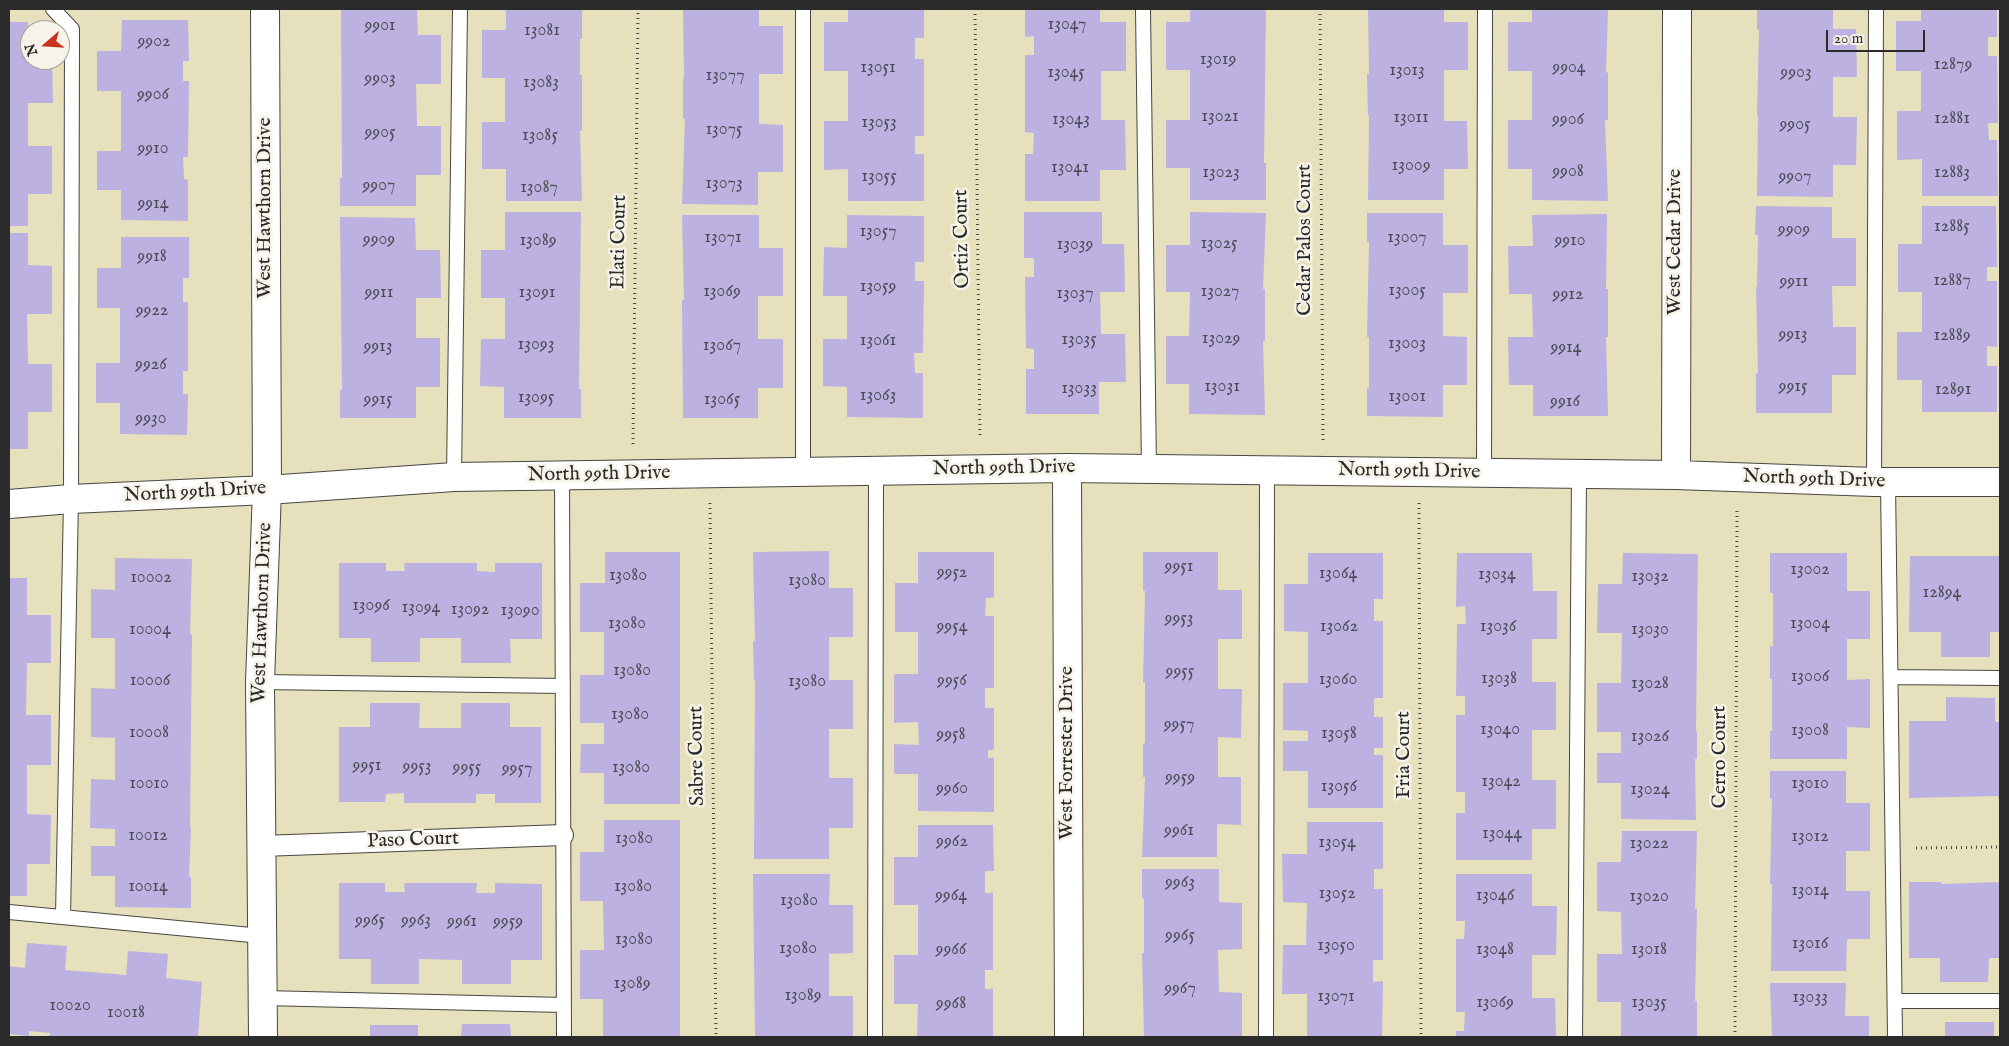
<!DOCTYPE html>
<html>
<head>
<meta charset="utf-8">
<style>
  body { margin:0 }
  #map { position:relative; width:2009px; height:1046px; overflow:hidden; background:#e7e0bd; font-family:"IM FELL English",serif }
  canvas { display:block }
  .frame { position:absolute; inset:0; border:10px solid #2b2b2b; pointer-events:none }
  .north { position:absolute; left:20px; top:20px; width:50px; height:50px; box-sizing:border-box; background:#f7f3e8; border:1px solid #a5a39c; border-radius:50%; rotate:251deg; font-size:14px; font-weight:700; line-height:20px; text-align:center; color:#2b2b2b }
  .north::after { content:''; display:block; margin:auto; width:18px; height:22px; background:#c8321e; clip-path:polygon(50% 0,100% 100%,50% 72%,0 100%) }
  .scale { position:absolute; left:1826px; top:30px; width:99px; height:22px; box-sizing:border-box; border:2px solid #2b2b2b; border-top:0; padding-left:6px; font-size:15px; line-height:18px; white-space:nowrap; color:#2b2b2b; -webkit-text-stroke:4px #f7f3e8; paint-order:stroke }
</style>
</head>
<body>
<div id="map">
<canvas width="2009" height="1046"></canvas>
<div class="frame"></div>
<div class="north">N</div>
<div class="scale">20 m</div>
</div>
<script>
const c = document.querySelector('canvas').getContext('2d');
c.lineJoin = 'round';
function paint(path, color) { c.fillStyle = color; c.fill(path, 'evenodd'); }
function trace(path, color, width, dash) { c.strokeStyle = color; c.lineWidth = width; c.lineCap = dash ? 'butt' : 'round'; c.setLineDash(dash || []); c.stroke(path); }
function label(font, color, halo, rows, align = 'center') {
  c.font = font + ' "IM FELL English",serif'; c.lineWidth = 5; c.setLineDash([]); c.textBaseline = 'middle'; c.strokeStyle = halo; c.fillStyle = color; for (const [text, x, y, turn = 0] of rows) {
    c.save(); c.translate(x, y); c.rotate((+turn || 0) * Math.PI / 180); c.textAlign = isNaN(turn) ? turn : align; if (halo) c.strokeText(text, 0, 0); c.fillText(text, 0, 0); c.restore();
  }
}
const building = new Path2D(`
  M341 9H417L418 35H441V84H416L417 126H441V175H416V206H340V178H342Z
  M506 9H582V39H580V75H582V131H580L582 201H506V169H482V122H505V78H482V30H506Z
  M683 9H759V26H783V74H759V124L783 125V172H758V205L682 204 685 119 683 118V78H684Z
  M848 9H924V38H915V59H924V136H915V154H924V201H848V169L824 170V121H848V71H824V22H848Z
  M1025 9H1100V22H1126V71H1101V120H1125L1126 170H1100V201H1025V154H1033L1034 133 1025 132V55H1034V36L1025 37Z
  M1190 9H1266L1264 163H1266V200H1190V168H1166V120H1190V70H1166V22H1190Z
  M1368 9H1444V22H1468V70H1444V121H1467L1468 169H1444V200H1368L1369 115H1368L1367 74H1369Z
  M1532 9H1608L1606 72 1608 73V120H1605L1608 201 1532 200V169H1508V120H1532V71H1508V22H1532Z
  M1757 9H1833V29H1856L1857 77H1833V117H1857L1856 165H1833V197L1757 196 1758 115H1757L1759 30H1757Z
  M1921 9H1997V37H1988V56H1997L1998 123H1988L1989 140H1997L1998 196H1922V159L1897 160V111H1921V71H1896V21H1921Z
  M122 20H188L189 61H183V81H189L188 157H183L184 179 188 180V221L121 220V190H97V151H121V91H97V51H121Z
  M9 22H28V54H30V60H52L53 103H28V146H52V194H28V226H9Z
  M1756 206 1832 207V238H1856V286H1832L1833 327H1856V375H1832V413H1756V373H1758L1756 287H1757L1758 235H1755Z
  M1922 206H1996L1997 267H1987V281H1997V347L1987 346V366H1997V412H1922V380H1897V332H1922V292H1898V244H1922Z
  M505 212H581L579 389H581V418H504V387L480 386 481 339H505V298H481V250H505Z
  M1024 212H1102V244H1124L1125 292H1100L1101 334H1125L1126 382H1099V414H1026V369H1034V349L1026 348 1025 277H1034V258H1024Z
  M1190 212 1266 213 1263 289H1265V341H1263L1265 415 1189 414V384H1166V336H1189L1190 292H1166V245H1190Z
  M1367 213H1443V245H1468V293H1443V336L1467 337V385H1443V417L1367 416V388L1369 389V337H1367L1369 242H1367Z
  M1607 214 1606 289H1608V337H1606L1608 416H1533V385H1509L1508 337H1533L1532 294H1509L1508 246H1533L1532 215Z
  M682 215H759V248H783V296H758V339H783V388H758V418H683L682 300H684Z
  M847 215 924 216V262H915V281H924L923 353H914L915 373H923V418L847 417V387L823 386V339H847V296H823L824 247 847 248Z
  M340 217 415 218 416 250H440L441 298H416V338H440V387H416V418H340V390H342Z
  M9 233H28V265L52 266V314H27L28 364H52V412H28V449H9Z
  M121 237H189V278H183V302H188V371H183V394H188L187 435 120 434V403H96V363H120V308H97V268H121Z
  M829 551V588H853V637H829V680H853V729H829V778H853V828H829V859H754L755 680H754L753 641H755L753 552Z
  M605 552H680V804H604V773H580L581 744H604V723H580V675H604V632H580V583H605Z
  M918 552H994V598H986L985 616H994V688H985V708H994V750H988V758H994V812L918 811V774H894V744L919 745 918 722 894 723V674H918V632H895V583H918Z
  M1143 552H1218V590H1242V639H1218V689H1242L1241 738 1218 737V777H1241V825L1217 824V857H1142L1145 777H1143V744L1145 743V682L1143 683 1145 591H1143Z
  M1308 553H1383V599H1374V621H1383V698H1374V717H1383V748H1374V755H1383V808H1308V771H1283V741H1308V731L1283 730V683H1308V632L1284 631V584H1308Z
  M1457 553H1532L1533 591H1557V639H1532V682H1556V730H1532V780H1556V829H1532V860H1456V813H1465V792H1456V715H1465V696H1456L1457 624H1466L1465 606 1456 607Z
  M1623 553 1698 554 1696 731H1697V759H1695L1696 820 1621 819V783H1597V753H1621V732H1597V683H1621L1622 633H1597L1598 584H1622Z
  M1770 553H1847V591H1870V639H1847V680L1870 679V728L1847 727V759H1770V731H1772V679H1770V646H1773V593H1770Z
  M1910 556H2000V632H1990V657H1941V632H1909Z
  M115 558 192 559 190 634H192L190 827H191L189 877H191V908L115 907V876H91V846H115V829L90 828 91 779 115 780V738L91 737V688L115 689V638H91V589L115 590Z
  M339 563H386V571H405L404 563H477V571L495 572V563H542V639H510L511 663H461V638H420V662H371V638H339Z
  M9 578H27V615H51V663H27L26 715H51V765H27V814L51 815 50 864H27V896H9Z
  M1946 697 1995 698V722H2000V798H1998V796L1909 798V721H1946Z
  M370 703H420L419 728H461V703H510V727H541V803H495V794H476V803H404V793L386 794 385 802H339V727H370Z
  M1770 771H1846V803H1870V851H1846V891H1870V939H1847L1846 971H1771L1772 884H1770L1772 799H1770Z
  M604 820H680V1037H603V999H580V950H604L603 901H580V852H604Z
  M1307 822H1383V869H1374V889H1383V960H1373V982L1383 981 1382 1037H1307V994H1282L1283 945H1306L1307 903 1283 902 1282 854H1307Z
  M918 825H993L994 871H985V893H993V970H985V989H993V1037H917L918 1004H894V955H918V905H894V857H918Z
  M1622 831H1697L1695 909H1697L1695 1001H1697V1037H1621V1002H1597V954H1622L1621 912 1597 911V862H1621Z
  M1142 869H1219V902L1242 903V949L1218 950 1219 992 1242 993V1037H1144L1142 953H1144V898H1142Z
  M753 874H830L829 905H853V953L829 954V996H853V1037H755Z
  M1456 874H1532V906H1557L1556 955H1532V998H1555L1556 1037H1456V1031H1464L1465 1012H1456V939H1464L1465 921H1456Z
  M1909 882H1941V884L2000 882V958H1989L1988 982H1940V958H1909Z
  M339 883H385V892H405L404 883H477L476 893H495V883L542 884V960H511V984H462V960L419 959V984H371V959H339Z
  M27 943 67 946 65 970 126 975 128 951 168 954 166 978 202 982 198 1037H49L50 1033 29 1031V1036L9 1034V966L25 968Z
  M1770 983H1846L1845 1016H1869V1037H1772Z
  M1945 1022H1994V1037H1945Z
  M462 1024H510L511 1037H461Z
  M370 1025H418V1037H370Z`);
const path = new Path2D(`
  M975 9 980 439
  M1320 9 1323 440
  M633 444 638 9
  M710 503 716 1037
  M1419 503 1421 1037
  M1916 848 2000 847
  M1735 1037 1737 508`);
const service = new Path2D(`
  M53 9 72 29 71 499 63 917
  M803 9V472
  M1143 9 1149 469
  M1484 473 1485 9
  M562 476 564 1037
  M454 477 460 9
  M1874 482 1876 9
  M1888 482 1895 1037
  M1891 677 2000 678
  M260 682 563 686
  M9 912 262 936
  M263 998 564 1005
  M1895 1001H2000
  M875 1037 876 471
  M1266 1037 1267 471
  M1575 1037 1579 474`);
const pedestrian = new Path2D(`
  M262 846 563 835`);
const minor = new Path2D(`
  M1067 468 1069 1037
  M1676 475 1677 9
  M9 504 71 499 267 490 454 477 1067 468 1676 475 1874 482H2000
  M263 1037 260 682 267 490 265 9`);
const numberNames = [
  ["13047",1067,25],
  ["9901",380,26],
  ["13081",542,31],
  ["9902",154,42],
  ["13019",1218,60],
  ["12879",1953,65],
  ["13051",878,68],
  ["9904",1569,68],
  ["13013",1407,71],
  ["13045",1066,73],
  ["9903",1796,73],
  ["13077",725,76],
  ["9903",380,79],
  ["13083",541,83],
  ["9906",153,95],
  ["13021",1220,117],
  ["13011",1411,118],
  ["12881",1952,119],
  ["13043",1071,120],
  ["9906",1568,120],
  ["13053",879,123],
  ["9905",1795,125],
  ["13075",724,130],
  ["9905",380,133],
  ["13085",540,136],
  ["9910",153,149],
  ["13009",1411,166],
  ["13041",1070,168],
  ["9908",1568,172],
  ["13023",1221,173],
  ["12883",1952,173],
  ["13055",879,177],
  ["9907",1795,177],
  ["13073",724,184],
  ["9907",379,186],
  ["13087",539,188],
  ["9914",153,204],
  ["12885",1952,227],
  ["9909",1794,230],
  ["13057",878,232],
  ["13071",723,238],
  ["13007",1407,238],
  ["9909",379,240],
  ["13089",538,241],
  ["9910",1570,241],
  ["13025",1219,244],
  ["13039",1075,245],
  ["9918",152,257],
  ["12887",1952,281],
  ["9911",1794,282],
  ["13059",878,287],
  ["13005",1407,291],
  ["13069",722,292],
  ["13027",1220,292],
  ["9911",379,293],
  ["13091",537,293],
  ["13037",1075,294],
  ["9912",1568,295],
  ["9922",152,311],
  ["9913",1793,335],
  ["12889",1952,336],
  ["13029",1221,339],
  ["13035",1079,340],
  ["13061",878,341],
  ["13003",1407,344],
  ["13093",536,345],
  ["13067",722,346],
  ["9913",378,347],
  ["9914",1566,348],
  ["9926",151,365],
  ["13031",1222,387],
  ["9915",1793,387],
  ["13033",1079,389],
  ["12891",1953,390],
  ["13063",878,396],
  ["13001",1407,397],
  ["13095",536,398],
  ["9915",378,400],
  ["13065",722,400],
  ["9916",1565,402],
  ["9930",151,419],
  ["9951",1179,567],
  ["13002",1810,570],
  ["9952",952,573],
  ["13064",1338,574],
  ["13034",1497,575],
  ["13080",628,576],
  ["13032",1650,577],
  ["10002",151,578],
  ["13080",807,581],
  ["12894",1942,593],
  ["13096",371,606],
  ["13094",421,608],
  ["13092",470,610],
  ["13090",520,611],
  ["9953",1179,619],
  ["13080",627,624],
  ["13004",1810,624],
  ["9954",952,627],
  ["13062",1339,627],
  ["13036",1498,627],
  ["10004",150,630],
  ["13030",1650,630],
  ["13080",632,671],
  ["9955",1180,672],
  ["13006",1810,677],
  ["13038",1499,679],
  ["13060",1338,680],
  ["10006",150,681],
  ["9956",952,681],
  ["13080",807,682],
  ["13028",1650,684],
  ["13080",630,715],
  ["9957",1179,725],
  ["13040",1500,730],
  ["13008",1810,731],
  ["10008",149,733],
  ["13058",1339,734],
  ["9958",951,735],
  ["13026",1650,737],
  ["9951",367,766],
  ["9953",417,767],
  ["9955",467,768],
  ["13080",631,768],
  ["9957",517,769],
  ["9959",1180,778],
  ["13042",1501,782],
  ["10010",149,784],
  ["13010",1810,784],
  ["13056",1339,787],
  ["9960",952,789],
  ["13024",1650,790],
  ["9961",1179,831],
  ["13044",1502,834],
  ["10012",148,836],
  ["13012",1810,837],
  ["13080",634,839],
  ["9962",952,842],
  ["13054",1337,843],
  ["13022",1649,844],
  ["9963",1180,883],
  ["10014",148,887],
  ["13080",633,887],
  ["13014",1810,891],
  ["13052",1337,894],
  ["9964",951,896],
  ["13046",1495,896],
  ["13020",1649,897],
  ["13080",799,901],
  ["9965",370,921],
  ["9963",416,921],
  ["9961",462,922],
  ["9959",508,922],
  ["9965",1180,936],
  ["13080",634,940],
  ["13016",1810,944],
  ["13050",1336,946],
  ["13080",798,949],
  ["9966",951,950],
  ["13048",1495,950],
  ["13018",1649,950],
  ["13089",632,984],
  ["9967",1180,989],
  ["13089",803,996],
  ["13071",1336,997],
  ["13033",1810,998],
  ["13069",1495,1003],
  ["13035",1649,1003],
  ["9968",951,1004],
  ["10020",70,1006],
  ["10018",126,1013]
];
const streetNames = [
  ["West Hawthorn Drive",266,208,-90],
  ["Ortiz Court",963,239,-91],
  ["Cedar Palos Court",1306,240,-90],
  ["Elati Court",620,242,-89],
  ["West Cedar Drive",1676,242,-90],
  ["North 99th Drive",1004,469,-1],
  ["North 99th Drive",1409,472,1],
  ["North 99th Drive",599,475,-1],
  ["North 99th Drive",1814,480,2],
  ["North 99th Drive",195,493,-3],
  ["West Hawthorn Drive",263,613,-88],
  ["West Forrester Drive",1068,753,-90],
  ["Fria Court",1405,755,-90],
  ["Sabre Court",698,756,-91],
  ["Cerro Court",1721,757,-90],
  ["Paso Court",413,841,-2]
];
paint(building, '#bcb1e0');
trace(service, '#474641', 16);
trace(pedestrian, '#474641', 22);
trace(minor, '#474641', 30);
trace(path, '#474641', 3, [1, 4]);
trace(service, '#fff', 14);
trace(pedestrian, '#fff', 20);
trace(minor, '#fff', 28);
label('18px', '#4f4c58', null, numberNames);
label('20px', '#2b2b2b', '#f7f3e8', streetNames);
</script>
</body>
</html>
